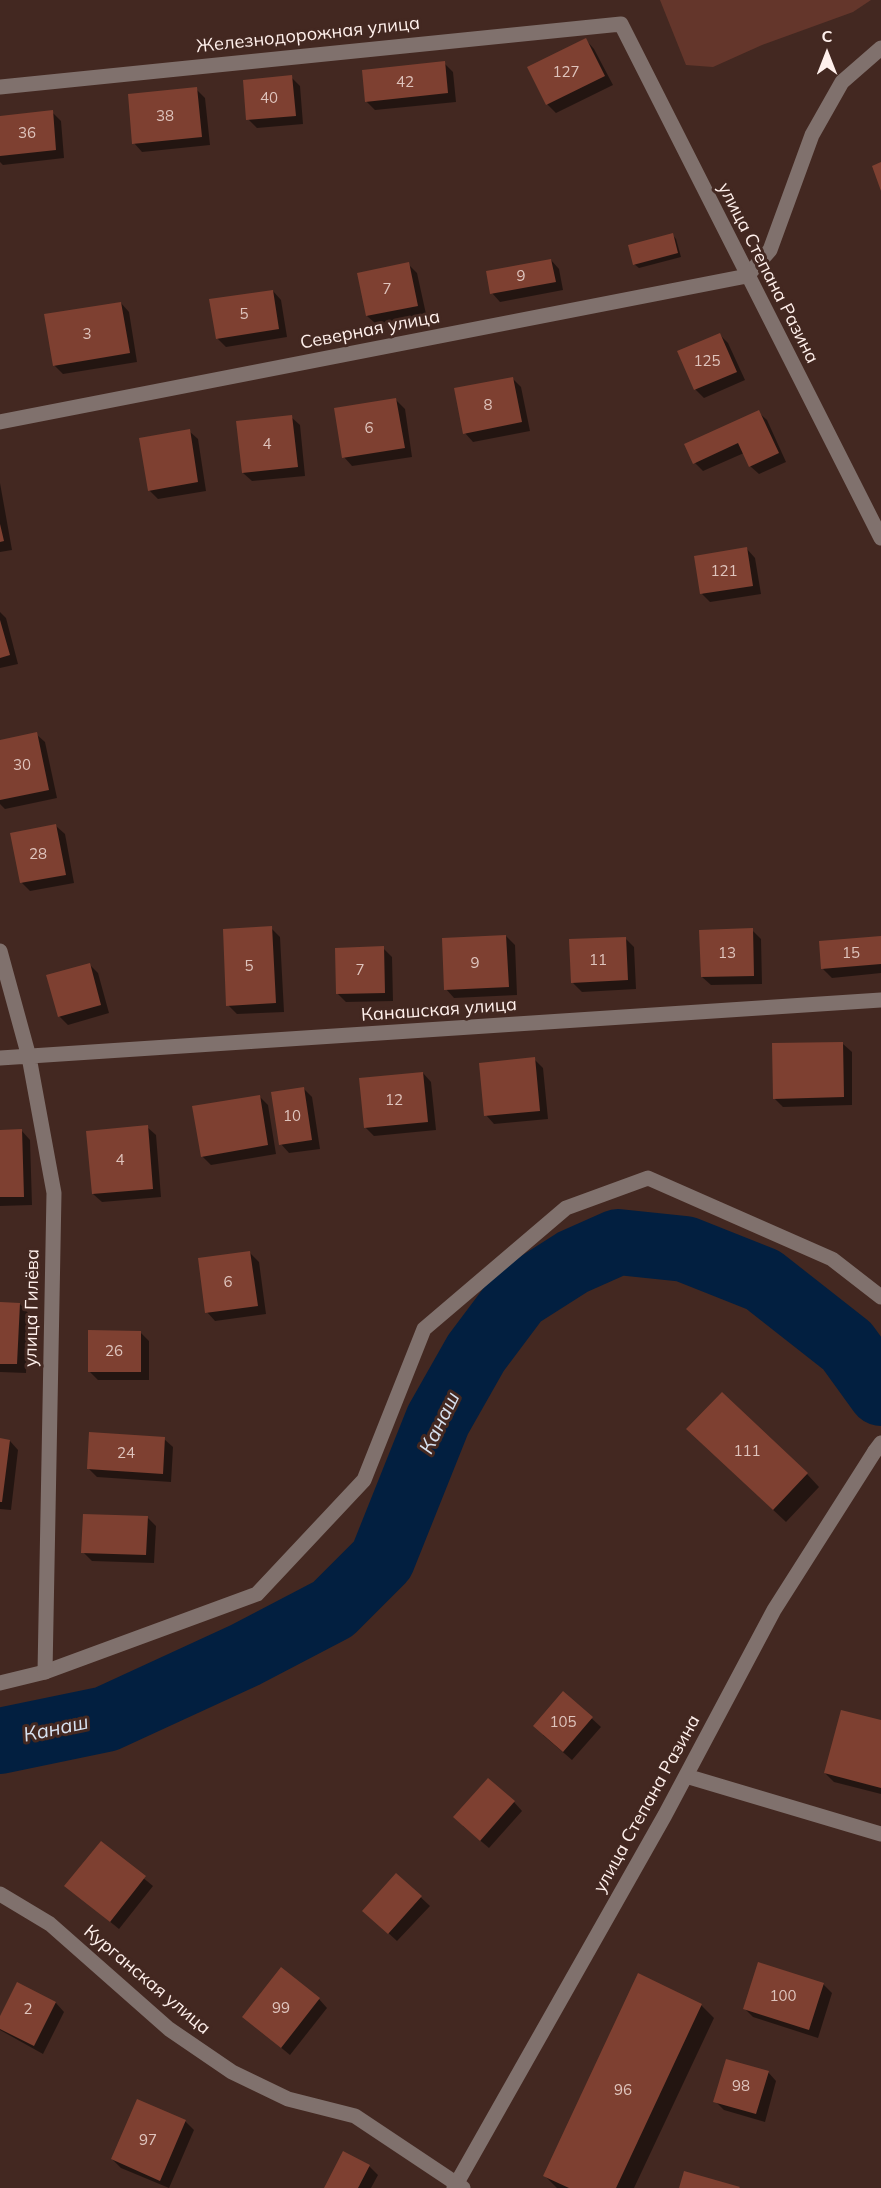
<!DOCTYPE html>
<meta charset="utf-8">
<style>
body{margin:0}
#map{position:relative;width:881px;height:2188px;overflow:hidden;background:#432821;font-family:Mulish,sans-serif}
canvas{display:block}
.north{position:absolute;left:797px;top:24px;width:60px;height:60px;-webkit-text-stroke:4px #432821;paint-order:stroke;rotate:0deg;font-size:16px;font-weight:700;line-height:24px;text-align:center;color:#fff0ec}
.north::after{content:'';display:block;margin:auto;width:21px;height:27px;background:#fff0ec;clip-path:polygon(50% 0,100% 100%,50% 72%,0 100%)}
</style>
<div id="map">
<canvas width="881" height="2188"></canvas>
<div class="north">С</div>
</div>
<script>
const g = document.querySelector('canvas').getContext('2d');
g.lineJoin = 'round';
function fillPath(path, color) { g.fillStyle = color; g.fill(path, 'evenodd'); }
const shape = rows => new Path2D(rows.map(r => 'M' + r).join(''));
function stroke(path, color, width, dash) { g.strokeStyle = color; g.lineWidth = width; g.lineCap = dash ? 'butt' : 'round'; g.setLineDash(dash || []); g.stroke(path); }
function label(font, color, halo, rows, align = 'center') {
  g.font = font + ' Mulish,sans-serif'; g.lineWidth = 6; g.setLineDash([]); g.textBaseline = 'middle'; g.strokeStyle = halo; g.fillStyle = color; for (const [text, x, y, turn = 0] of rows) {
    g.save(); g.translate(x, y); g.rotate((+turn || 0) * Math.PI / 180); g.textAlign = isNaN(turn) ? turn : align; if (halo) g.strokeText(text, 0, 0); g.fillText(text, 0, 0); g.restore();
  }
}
fillPath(shape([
 [660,0,871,0,853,12,762,45,713,67,686,65]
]), '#64362b');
fillPath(shape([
 [586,40,594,49,613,85,556,113,547,104],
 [444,63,453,72,456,102,375,110,366,101],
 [291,77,300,86,303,124,257,128,248,119],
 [196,89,205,98,210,145,142,152,134,143],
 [52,112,61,121,64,158,3,165,0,162,0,117],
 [672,234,676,239,681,257,639,268,634,264],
 [551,260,559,269,563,290,500,302,492,293],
 [408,264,417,273,426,314,376,324,367,316],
 [273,291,281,300,287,337,226,347,217,338],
 [121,303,129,312,137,362,63,374,54,365],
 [720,335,728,343,745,380,704,398,695,389,679,352],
 [513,379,521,387,530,431,473,442,465,433],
 [396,400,405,409,412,457,352,466,344,457],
 [758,412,767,420,786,462,759,474,750,466,744,453,703,471,695,463],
 [291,417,300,425,305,476,252,481,243,473],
 [189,431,198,439,206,491,158,499,149,490],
 [0,483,12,550,0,552],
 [747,549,755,558,761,594,710,602,702,594],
 [0,612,6,618,18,664,0,668],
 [36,734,45,742,57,798,5,809,0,804,0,742],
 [56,826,65,834,74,883,30,891,22,883],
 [271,928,280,937,284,1012,237,1014,228,1005],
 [752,930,761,939,762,984,711,985,702,977],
 [506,936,515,945,517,995,454,998,446,989],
 [881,937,881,973,832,978,823,969],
 [625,938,634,947,636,989,582,992,573,983],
 [383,948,392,957,393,1001,346,1002,337,993],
 [89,964,98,973,109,1013,68,1025,59,1016],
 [843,1044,852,1052,852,1105,783,1107,774,1098],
 [534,1059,543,1068,548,1119,494,1124,486,1115],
 [423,1073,431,1082,436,1130,374,1136,365,1127],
 [304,1089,312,1097,320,1149,289,1153,281,1144],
 [259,1096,268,1105,276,1154,211,1165,202,1156],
 [147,1127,156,1135,161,1197,102,1202,93,1194],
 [22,1131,30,1140,32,1205,0,1206,0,1132],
 [250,1253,259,1262,266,1314,215,1321,207,1312],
 [0,1303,20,1304,28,1313,26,1373,0,1372],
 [140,1332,149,1341,149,1380,98,1380,89,1371],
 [164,1439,173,1447,171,1482,97,1477,88,1468],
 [0,1440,10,1441,18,1450,11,1510,0,1509],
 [701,1442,807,1474,819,1487,786,1522],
 [147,1517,156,1526,154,1563,92,1561,83,1552],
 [564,1693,601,1727,572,1760,543,1735],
 [881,1722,881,1794,834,1782,825,1773],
 [514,1802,522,1811,489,1848,463,1826],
 [101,1843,153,1886,119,1929,66,1886],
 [397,1875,430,1906,397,1941,373,1919],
 [17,1984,56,2003,64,2012,43,2054,0,2030,0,2020],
 [823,1984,832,1993,818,2038,753,2017,745,2009],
 [319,1999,327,2008,290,2055,244,2017],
 [701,2005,714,2018,634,2188,557,2188,545,2176],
 [768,2072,776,2081,765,2122,724,2110,715,2101],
 [185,2121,194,2130,169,2188,121,2168,112,2159],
 [369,2166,378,2175,371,2188,326,2188]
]), '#0007');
stroke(shape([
 [0,1741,106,1719,245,1655,333,1609,382,1560,438,1420,476,1353,518,1297,573,1262,618,1242,685,1249,763,1280,847,1346,881,1393]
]), '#021f40', 66);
fillPath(shape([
 [586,38,605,76,546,105,527,67],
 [445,61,448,93,365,102,362,70],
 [292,75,296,116,246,120,243,80],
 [197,87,202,137,132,144,128,94],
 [53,110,56,150,0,156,0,116],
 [881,162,881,191,872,166],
 [673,233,678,253,633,265,628,245],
 [551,259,556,282,490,294,486,271],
 [409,262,418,306,366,316,357,273],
 [273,290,279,329,216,339,209,299],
 [121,302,130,353,53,366,44,314],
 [720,333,737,372,694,390,677,351],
 [513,377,522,422,463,434,454,388],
 [396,398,405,448,342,458,334,408],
 [759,410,779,453,749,467,738,443,693,464,684,444],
 [292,415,298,467,242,473,236,421],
 [190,429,198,482,148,491,139,438],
 [0,524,4,541,0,542],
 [747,547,753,586,700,594,694,556],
 [0,620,10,655,0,658],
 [37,732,49,790,0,800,0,740],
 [56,824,66,875,20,883,10,833],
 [272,926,276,1003,226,1006,223,929],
 [753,928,754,976,701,977,699,930],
 [506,935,509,987,444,990,442,938],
 [881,936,881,964,821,969,819,941],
 [626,937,628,980,571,983,569,939],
 [384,946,385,993,336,994,335,948],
 [90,963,101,1005,58,1017,46,975],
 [843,1042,844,1097,773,1099,772,1043],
 [535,1057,540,1111,484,1116,479,1063],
 [423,1072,428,1122,364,1128,359,1078],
 [304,1087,312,1140,279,1145,271,1092],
 [260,1095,268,1145,201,1157,192,1106],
 [148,1125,153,1189,92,1194,86,1131],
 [22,1129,24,1197,0,1197,0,1130],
 [250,1251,258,1306,205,1313,198,1258],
 [0,1302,20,1303,17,1364,0,1364],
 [88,1330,141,1331,141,1372,88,1372],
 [722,1392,808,1473,773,1510,686,1429],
 [89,1432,165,1437,163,1474,87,1469],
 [0,1438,10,1440,2,1502,0,1502],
 [83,1514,148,1516,146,1555,81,1553],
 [563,1691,593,1717,563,1752,533,1726],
 [841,1710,881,1720,881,1788,824,1773],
 [488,1778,515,1801,480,1841,453,1817],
 [101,1841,146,1876,110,1922,64,1886],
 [396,1873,422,1896,388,1934,362,1911],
 [758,1962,824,1983,809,2030,743,2009],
 [281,1967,320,1998,281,2048,242,2017],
 [638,1973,702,2004,616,2188,569,2188,543,2176],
 [17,1982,56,2002,34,2046,0,2029,0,2016],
 [726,2059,769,2071,756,2114,713,2102],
 [137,2099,186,2120,160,2181,111,2159],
 [343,2151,370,2165,358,2188,324,2188],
 [684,2171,740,2187,739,2188,679,2188]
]), '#7e4031');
stroke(shape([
 [0,1683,45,1672,257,1594,364,1480,424,1329,566,1208,648,1178,832,1259,881,1297],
 [686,1776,881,1834],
 [454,2188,665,1815,774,1610,875,1451]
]), '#80716d', 15);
stroke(shape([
 [0,87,621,24,881,538],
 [0,422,747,276,770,250,812,135,842,82,881,48],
 [0,951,29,1057,54,1193,45,1672],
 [0,1058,881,1000],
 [875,1451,881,1443],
 [0,1894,50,1924,169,2029,232,2072,288,2099,355,2116,463,2188]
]), '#80716d', 15);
label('15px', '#dfc4bd', null, [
 ["127",566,72],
 ["42",405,82],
 ["40",269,98],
 ["38",165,116],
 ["36",27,133],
 ["9",521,276],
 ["7",387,289],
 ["5",244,314],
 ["3",87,334],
 ["125",707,361],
 ["8",488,405],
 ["6",369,428],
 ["4",267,444],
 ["121",724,571],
 ["30",22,765],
 ["28",38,854],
 ["13",727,953],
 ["15",851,953],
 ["11",598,960],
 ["9",475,963],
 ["5",249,966],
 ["7",360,970],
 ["12",394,1100],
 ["10",292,1116],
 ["4",120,1160],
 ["6",228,1282],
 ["26",114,1351],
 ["111",747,1451],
 ["24",126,1453],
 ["105",563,1722],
 ["100",783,1996],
 ["99",281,2008],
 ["2",28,2009],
 ["98",741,2086],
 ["96",623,2090],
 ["97",148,2140]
]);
label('18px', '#fff0ec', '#432821', [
 ["Железнодорожная улица",308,35,-6],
 ["улица Степана Разина",768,273,63],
 ["Северная улица",370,330,-11],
 ["Канашская улица",439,1010,-4],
 ["улица Гилёва",32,1308,-89],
 ["улица Степана Разина",647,1804,-61],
 ["Курганская улица",147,1980,40]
]);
label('italic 20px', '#d7e2f1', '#432821', [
 ["Канаш",440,1423,-64],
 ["Канаш",56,1729,-12]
]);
</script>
